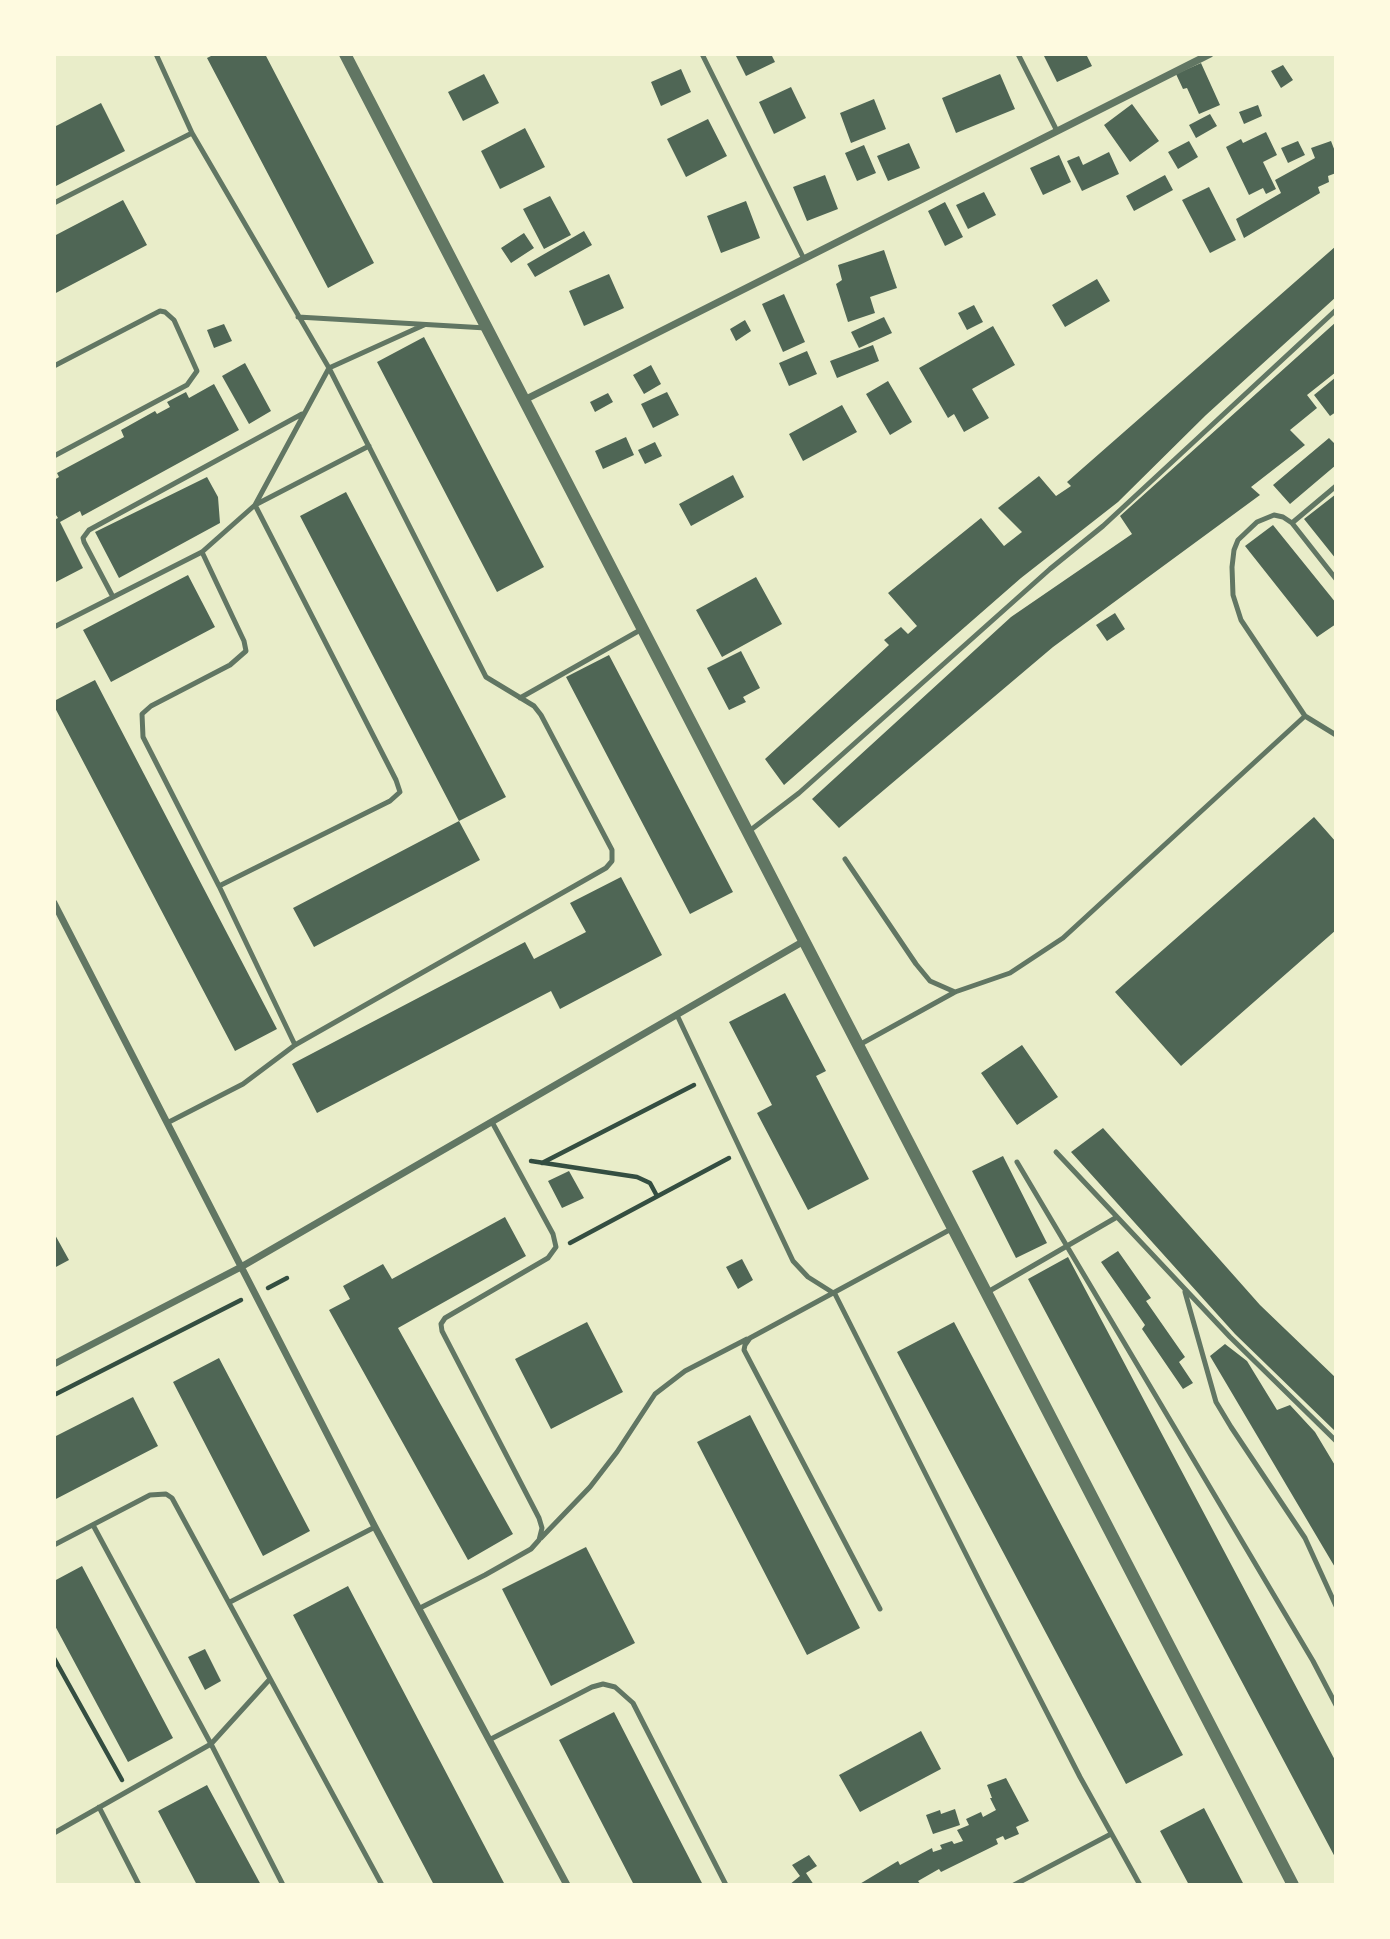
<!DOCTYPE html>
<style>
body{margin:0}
#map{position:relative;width:1390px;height:1939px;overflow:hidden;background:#e9edc9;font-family:Mulish,sans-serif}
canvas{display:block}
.frame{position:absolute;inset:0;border:56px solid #fefae0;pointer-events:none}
</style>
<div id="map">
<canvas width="1390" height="1939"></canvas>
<div class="frame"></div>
</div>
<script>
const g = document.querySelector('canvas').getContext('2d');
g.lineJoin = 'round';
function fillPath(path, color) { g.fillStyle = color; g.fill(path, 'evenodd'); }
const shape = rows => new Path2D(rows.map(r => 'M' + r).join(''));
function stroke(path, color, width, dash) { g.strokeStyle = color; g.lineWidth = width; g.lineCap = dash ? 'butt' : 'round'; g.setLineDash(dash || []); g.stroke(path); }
fillPath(shape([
 [215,54,265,54,374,263,328,288,207,58],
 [735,54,771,54,775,62,746,76],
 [1043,54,1086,54,1092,66,1057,82],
 [1201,63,1220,105,1199,114,1187,88,1183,89,1176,74],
 [1283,65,1293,80,1281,88,1271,71],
 [681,69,691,92,661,106,651,82],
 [484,74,499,103,463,121,448,92],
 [1000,74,1015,109,956,133,942,98],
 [791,87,806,118,774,134,759,102],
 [874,99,886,129,851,143,840,113],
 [101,103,125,151,54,187,54,127],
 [1132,104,1159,141,1130,162,1104,125],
 [1258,105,1262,116,1244,124,1239,112],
 [1210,114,1217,126,1196,138,1189,125],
 [708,119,727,156,686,177,667,139],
 [525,128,545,167,500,189,481,151],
 [1266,132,1277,155,1263,162,1276,189,1266,194,1263,188,1249,195,1226,147,1241,139,1243,143],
 [1189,141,1198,157,1178,169,1168,152],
 [1298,141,1305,155,1288,163,1281,148],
 [1331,141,1336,154,1336,173,1328,176,1329,182,1318,187,1320,193,1244,238,1236,219,1281,193,1275,180,1315,158,1311,148],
 [909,143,920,168,888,181,877,156],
 [864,145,876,173,857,181,845,153],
 [1109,152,1119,174,1082,191,1067,161,1079,156,1083,165],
 [1059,155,1071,182,1043,195,1030,168],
 [825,175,838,209,807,221,793,187],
 [1165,175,1173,190,1134,211,1126,196],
 [1209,187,1236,240,1210,253,1182,200],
 [984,192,996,215,968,229,956,205],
 [550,196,571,235,544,249,523,209],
 [123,200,147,245,54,294,54,236],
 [746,201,760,238,721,253,707,216],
 [945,202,963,237,945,246,928,211],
 [584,231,592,245,535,277,527,264],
 [524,233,534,248,511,263,501,248],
 [1336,246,1336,297,1206,415,1118,502,1021,578,784,785,765,759,889,645,884,640,901,627,908,634,917,626,888,593,981,518,1004,546,1022,532,998,508,1039,476,1056,496,1071,486,1067,482],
 [884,250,897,288,870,297,875,313,848,322,836,284,842,280,838,265],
 [609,274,624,308,584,326,569,291],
 [1097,279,1110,301,1065,327,1052,305],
 [784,294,805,342,783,352,762,304],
 [974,305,983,322,967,330,958,313],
 [884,317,892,333,859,348,851,332],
 [745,320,751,331,736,341,730,329],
 [1336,322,1336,372,1307,395,1317,408,1290,430,1305,445,1251,487,1260,495,1053,647,839,828,812,799,1011,617,1132,534,1120,516],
 [224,324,232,341,214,348,207,330],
 [993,326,1015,365,972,389,989,418,964,432,954,414,948,418,919,368],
 [424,337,544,567,497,592,377,362],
 [873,345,879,361,837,378,830,361],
 [807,351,817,374,789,386,779,363],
 [245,363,271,411,249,424,222,376],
 [651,365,661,384,644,394,633,375],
 [1336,377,1336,412,1330,416,1314,395],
 [888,381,912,422,890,435,866,394],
 [214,384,239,430,82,516,80,511,60,522,83,568,54,583,54,520,58,518,54,512,54,480,59,477,57,473,124,437,121,430,155,411,157,414,170,407,167,402,186,392,189,398],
 [667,392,679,415,653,428,641,404],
 [608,393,613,402,595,412,590,402],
 [842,405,857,432,803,461,789,434],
 [626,437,634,455,603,469,595,451],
 [1329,438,1336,445,1336,465,1290,504,1273,485],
 [655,442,662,456,645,464,638,450],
 [733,475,744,497,691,526,679,504],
 [207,477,218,497,220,523,119,578,95,532],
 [346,492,506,797,459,821,300,516],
 [1336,494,1336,559,1304,519],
 [1273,525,1336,603,1336,624,1317,637,1245,546],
 [188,575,215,627,111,682,83,630],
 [756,577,782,624,722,657,696,610],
 [1115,613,1125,629,1107,641,1096,625],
 [741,651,760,688,743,697,746,702,729,710,707,668],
 [609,655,733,892,690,914,566,677],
 [95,680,277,1029,235,1051,54,706,54,701],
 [1314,817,1336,842,1336,930,1181,1066,1115,992],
 [459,821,480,860,314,947,293,908],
 [621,877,662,955,560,1009,551,991,317,1113,292,1064,525,942,534,959,586,932,570,903],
 [785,993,826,1071,816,1076,869,1179,808,1210,757,1113,772,1105,729,1022],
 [1022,1045,1058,1097,1017,1125,981,1073],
 [1103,1128,1260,1305,1336,1378,1336,1432,1235,1334,1071,1152],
 [1003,1156,1047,1243,1016,1258,972,1171],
 [569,1171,584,1198,562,1208,548,1181],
 [505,1217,526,1256,398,1328,513,1534,468,1560,329,1310,350,1299,343,1286,383,1264,392,1279],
 [54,1233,69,1260,54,1268],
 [1118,1251,1151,1298,1146,1301,1185,1357,1179,1362,1193,1383,1183,1389,1142,1329,1145,1325,1101,1262],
 [1068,1257,1336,1762,1336,1859,1028,1279],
 [742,1259,753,1280,738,1289,726,1267],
 [587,1322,623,1392,551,1429,515,1359],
 [954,1322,1183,1755,1126,1784,897,1352],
 [1225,1344,1247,1361,1277,1410,1290,1405,1315,1432,1336,1467,1336,1569,1210,1356],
 [219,1358,310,1531,263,1556,173,1382],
 [133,1397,158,1446,54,1500,54,1437],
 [750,1415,860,1628,807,1655,697,1442],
 [586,1547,635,1643,551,1686,502,1589],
 [82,1566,173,1738,128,1762,54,1624,54,1581],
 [348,1586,439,1759,505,1885,434,1885,383,1788,293,1615],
 [205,1649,221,1681,205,1690,188,1657],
 [614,1712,703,1885,634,1885,559,1740],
 [921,1731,941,1769,860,1812,839,1775],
 [1006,1778,1029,1821,1016,1827,1019,1834,1005,1840,1003,1836,996,1839,998,1844,941,1872,939,1869,918,1881,921,1885,858,1885,898,1861,900,1865,932,1848,933,1852,942,1849,940,1845,952,1841,954,1844,963,1841,957,1830,969,1825,966,1819,981,1812,983,1817,996,1810,990,1798,992,1798,987,1785],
 [207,1785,261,1885,197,1885,158,1811],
 [1204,1808,1244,1885,1189,1885,1160,1831],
 [955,1809,960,1825,933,1834,926,1815,940,1810,941,1814],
 [809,1855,817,1866,806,1873,814,1885,789,1885,800,1876,792,1865]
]), '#4f6655');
stroke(shape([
 [531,1161,637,1177,650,1183,657,1196],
 [542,1163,694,1085],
 [570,1243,729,1158],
 [268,1288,287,1278],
 [54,1395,241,1300],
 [54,1658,122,1780]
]), '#344e41', 4.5);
stroke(shape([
 [156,54,192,133,329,368,255,505,396,780,400,792,390,801,219,886],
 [702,54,804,259],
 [1018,54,1057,131],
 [54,203,192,133],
 [298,317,486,328],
 [54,366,160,311,165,312,174,320,197,371,187,385,54,456],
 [1292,523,1336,486],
 [113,597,84,542,83,538,89,530,302,414],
 [54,627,202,552,255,505,369,446],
 [520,698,642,629],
 [1305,716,1241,620,1233,595,1232,567,1234,550,1238,540,1257,522,1274,515,1283,517,1292,523,1336,579],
 [748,832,799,793,1050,569,1103,526,1336,310],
 [845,859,916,964,930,981,955,992],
 [677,1015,793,1261,808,1277,835,1294,983,1588,1080,1777,1140,1885],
 [295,1045,606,868,612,861,612,850,541,715,534,706,486,677,329,368,424,325],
 [859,1045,955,992,1010,973,1063,938,1305,716,1336,735],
 [167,1123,243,1084,295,1045,219,886,143,737,142,714,151,706,230,665,246,651,244,641,202,552],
 [1056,1152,1230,1337,1336,1441],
 [1017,1162,1313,1661,1336,1705],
 [1185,1292,1216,1402,1231,1427,1305,1538,1336,1606],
 [986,1293,1117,1217],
 [541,1538,590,1487,617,1452,655,1394,685,1371,747,1339],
 [54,1545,150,1495,166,1494,172,1498,382,1885],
 [230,1602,375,1527],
 [420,1608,485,1575,531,1549,539,1540,542,1528,539,1518,442,1331,441,1324,445,1318,548,1258,556,1247,553,1234,492,1122],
 [880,1609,744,1350,745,1345,750,1338,953,1228],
 [270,1679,211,1744,283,1885],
 [489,1740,592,1687,603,1684,615,1687,633,1703,726,1885],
 [99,1807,139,1885],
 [54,1833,211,1744,93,1525],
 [1014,1885,1111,1834]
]), '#617663', 5);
stroke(shape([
 [524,400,1210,54],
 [54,903,375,1527,567,1885],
 [54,1364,241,1267,804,941]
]), '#617663', 7);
stroke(shape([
 [345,54,1293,1885]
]), '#617663', 12);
</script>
